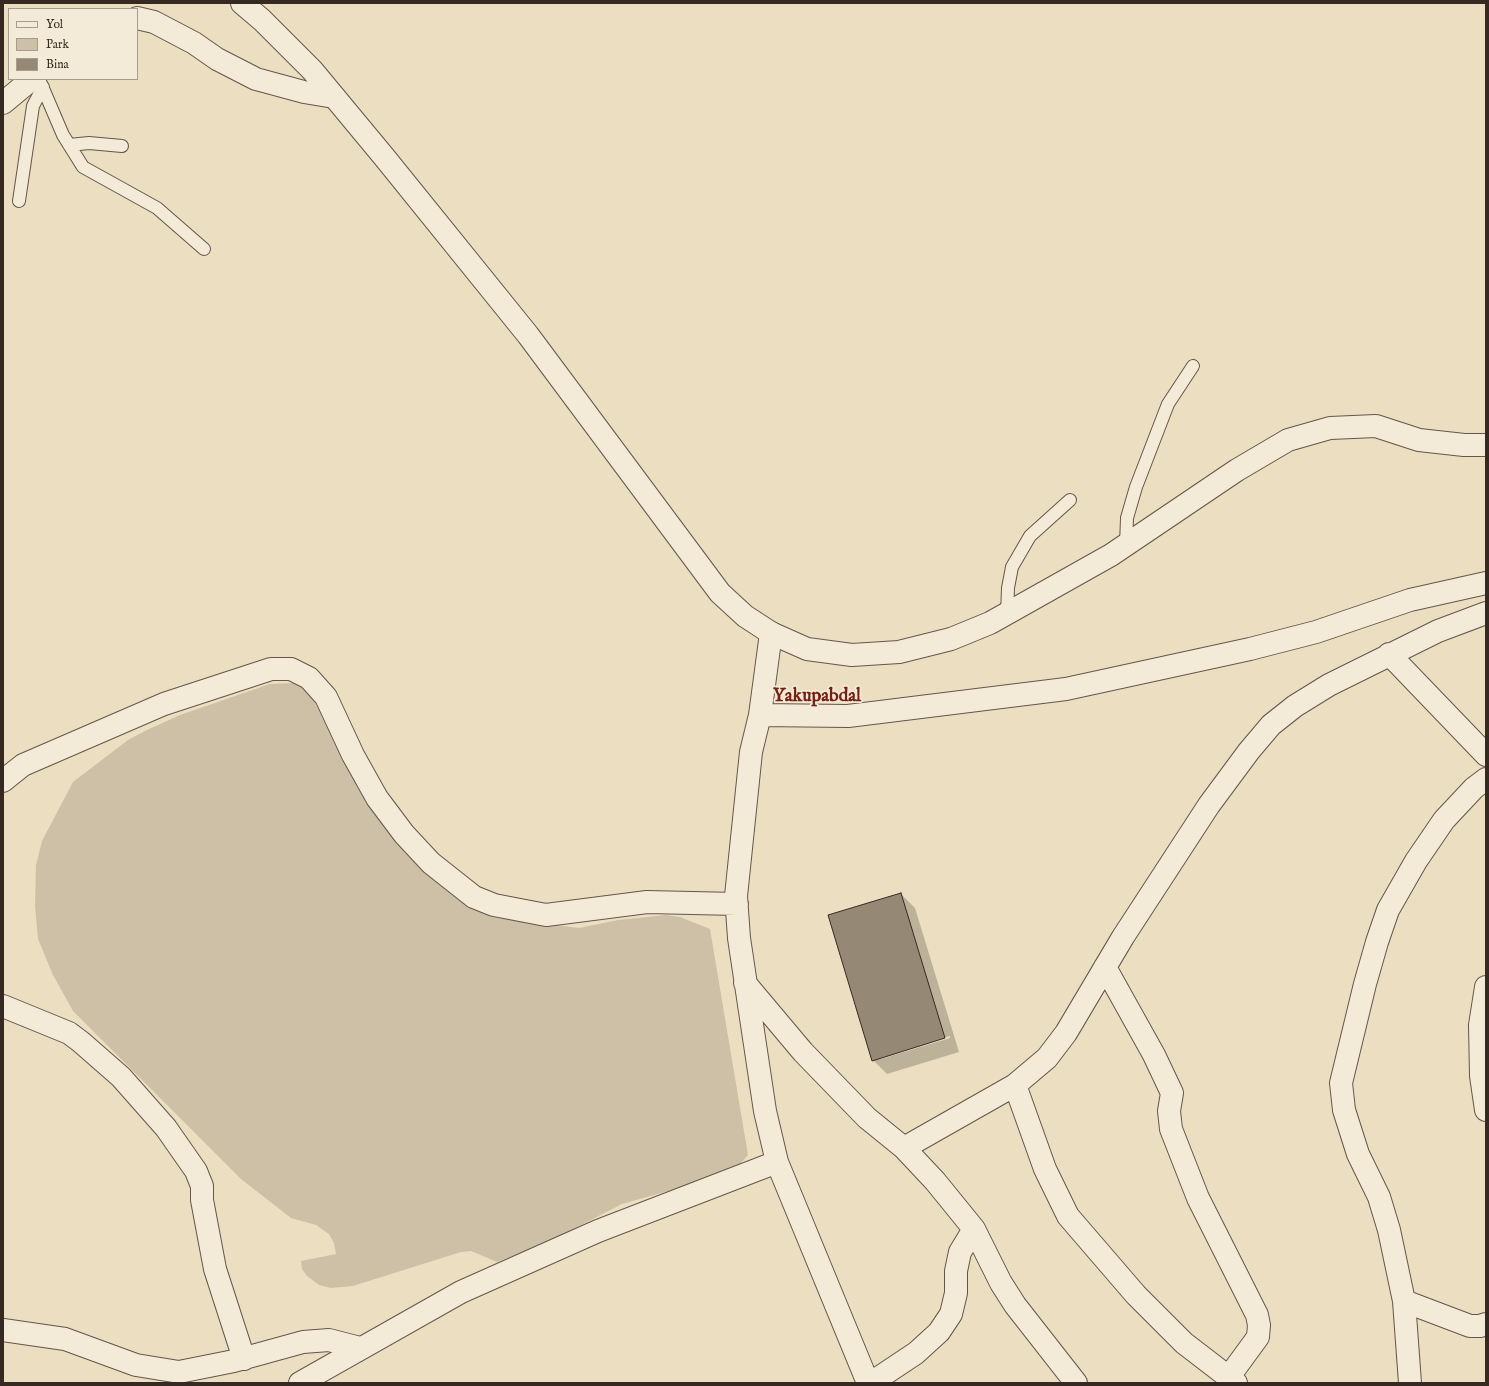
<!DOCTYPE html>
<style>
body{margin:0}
#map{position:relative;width:1489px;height:1386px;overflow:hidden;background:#ecdfc1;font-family:"IM FELL English",serif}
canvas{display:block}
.frame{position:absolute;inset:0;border:4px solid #362921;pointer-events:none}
.legend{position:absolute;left:8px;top:8px;width:130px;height:72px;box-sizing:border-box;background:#f3ead7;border:1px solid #a79d8e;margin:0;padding:5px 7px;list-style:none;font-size:12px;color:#362921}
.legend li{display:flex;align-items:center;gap:8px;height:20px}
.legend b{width:20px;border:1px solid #a79d8e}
</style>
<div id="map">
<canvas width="1489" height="1386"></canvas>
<div class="frame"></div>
<ul class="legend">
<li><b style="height:5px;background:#f3ead7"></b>Yol</li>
<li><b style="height:11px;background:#cdc0a6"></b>Park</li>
<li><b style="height:11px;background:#958874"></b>Bina</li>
</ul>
</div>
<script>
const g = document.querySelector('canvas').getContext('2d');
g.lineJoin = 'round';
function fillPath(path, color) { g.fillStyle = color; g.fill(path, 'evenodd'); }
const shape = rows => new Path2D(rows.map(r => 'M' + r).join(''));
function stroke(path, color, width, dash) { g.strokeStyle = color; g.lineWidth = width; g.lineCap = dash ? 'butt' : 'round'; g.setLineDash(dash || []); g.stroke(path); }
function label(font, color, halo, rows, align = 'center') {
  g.font = font + ' "IM FELL English",serif'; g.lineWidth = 3.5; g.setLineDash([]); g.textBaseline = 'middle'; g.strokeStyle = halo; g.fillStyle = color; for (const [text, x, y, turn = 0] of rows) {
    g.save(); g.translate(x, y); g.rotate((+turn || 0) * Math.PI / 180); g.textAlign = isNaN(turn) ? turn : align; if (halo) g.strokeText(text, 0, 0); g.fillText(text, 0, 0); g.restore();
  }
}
fillPath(shape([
 [293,683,303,688,314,701,357,783,424,867,450,893,469,906,493,917,579,928,618,920,666,915,680,917,710,929,748,1155,741,1163,724,1173,693,1184,622,1204,546,1243,497,1262,471,1251,461,1252,353,1286,331,1288,319,1285,307,1276,302,1269,301,1261,336,1254,334,1243,329,1234,316,1225,291,1218,241,1179,73,1011,53,975,38,939,35,906,36,865,42,841,73,782,128,740,147,730,180,715,270,684]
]), '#cdc0a6');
fillPath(shape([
 [901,894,915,908,959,1052,887,1074,873,1060],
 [950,1036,950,1038,881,1059,881,1057]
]), '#0003');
const building = shape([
 [901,893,945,1038,872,1061,828,915,901,893]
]);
fillPath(building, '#958874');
stroke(building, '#362921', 1);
const service = shape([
 [39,79,63,135,83,167,157,208,204,249],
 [69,145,89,143,122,146],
 [19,201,33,106,43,87],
 [1126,545,1127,518,1136,487,1168,404,1193,366],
 [1007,614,1008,588,1012,567,1030,536,1070,500]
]);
const minor = shape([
 [137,18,154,22,194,43,217,59,256,79,304,92,334,97],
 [3,103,32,79],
 [771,633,760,715,751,752,736,896,739,938,765,1111,777,1162,868,1383],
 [1389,654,1486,755],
 [760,715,848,716,1066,689,1250,649,1316,632,1410,600,1486,583],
 [3,781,23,765,164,704,271,669,291,669,309,678,326,697,353,755,377,798,404,834,431,863,474,897,494,905,546,915,647,902,737,904],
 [1105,967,1154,1055,1172,1093,1169,1111,1171,1129,1198,1198,1257,1315,1259,1325,1258,1337,1228,1378],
 [745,983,803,1052,867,1118,904,1148,935,1181,974,1229,1001,1283,1015,1305,1076,1383],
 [1486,987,1480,1025,1481,1076,1486,1110],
 [3,1006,69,1033,81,1042,121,1077,166,1128,196,1171,202,1186,202,1200,215,1269,244,1359],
 [1015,1085,1045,1169,1068,1216,1136,1295,1184,1343,1236,1383],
 [904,1148,1015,1085,1047,1058,1066,1033,1123,937,1209,805,1249,751,1271,725,1295,706,1329,685,1438,631,1486,613],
 [1404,1301,1470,1326,1480,1326,1486,1324],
 [3,1330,65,1339,136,1365,179,1372,234,1361,303,1342,329,1340,360,1348],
 [300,1383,461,1292,598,1231,777,1162],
 [871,1383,916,1353,939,1332,951,1314,956,1293,956,1271,960,1252,974,1229],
 [1410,1383,1404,1301,1389,1230,1379,1197,1358,1154,1344,1110,1341,1083,1365,984,1377,942,1388,910,1416,861,1444,820,1474,788,1486,779]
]);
const tertiary = shape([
 [242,3,262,20,312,70,385,158,528,335,720,593,745,616,771,633,807,649,852,655,899,652,951,639,990,623,1111,555,1237,470,1288,440,1330,428,1376,426,1419,440,1464,445,1486,445]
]);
stroke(service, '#645649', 14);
stroke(minor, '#645649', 24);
stroke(tertiary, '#645649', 24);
stroke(service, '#f3ead7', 12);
stroke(minor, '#f3ead7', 22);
stroke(tertiary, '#f3ead7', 22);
label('bold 18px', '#7a1f14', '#f3ead7', [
 ["Yakupabdal",817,697]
]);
</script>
